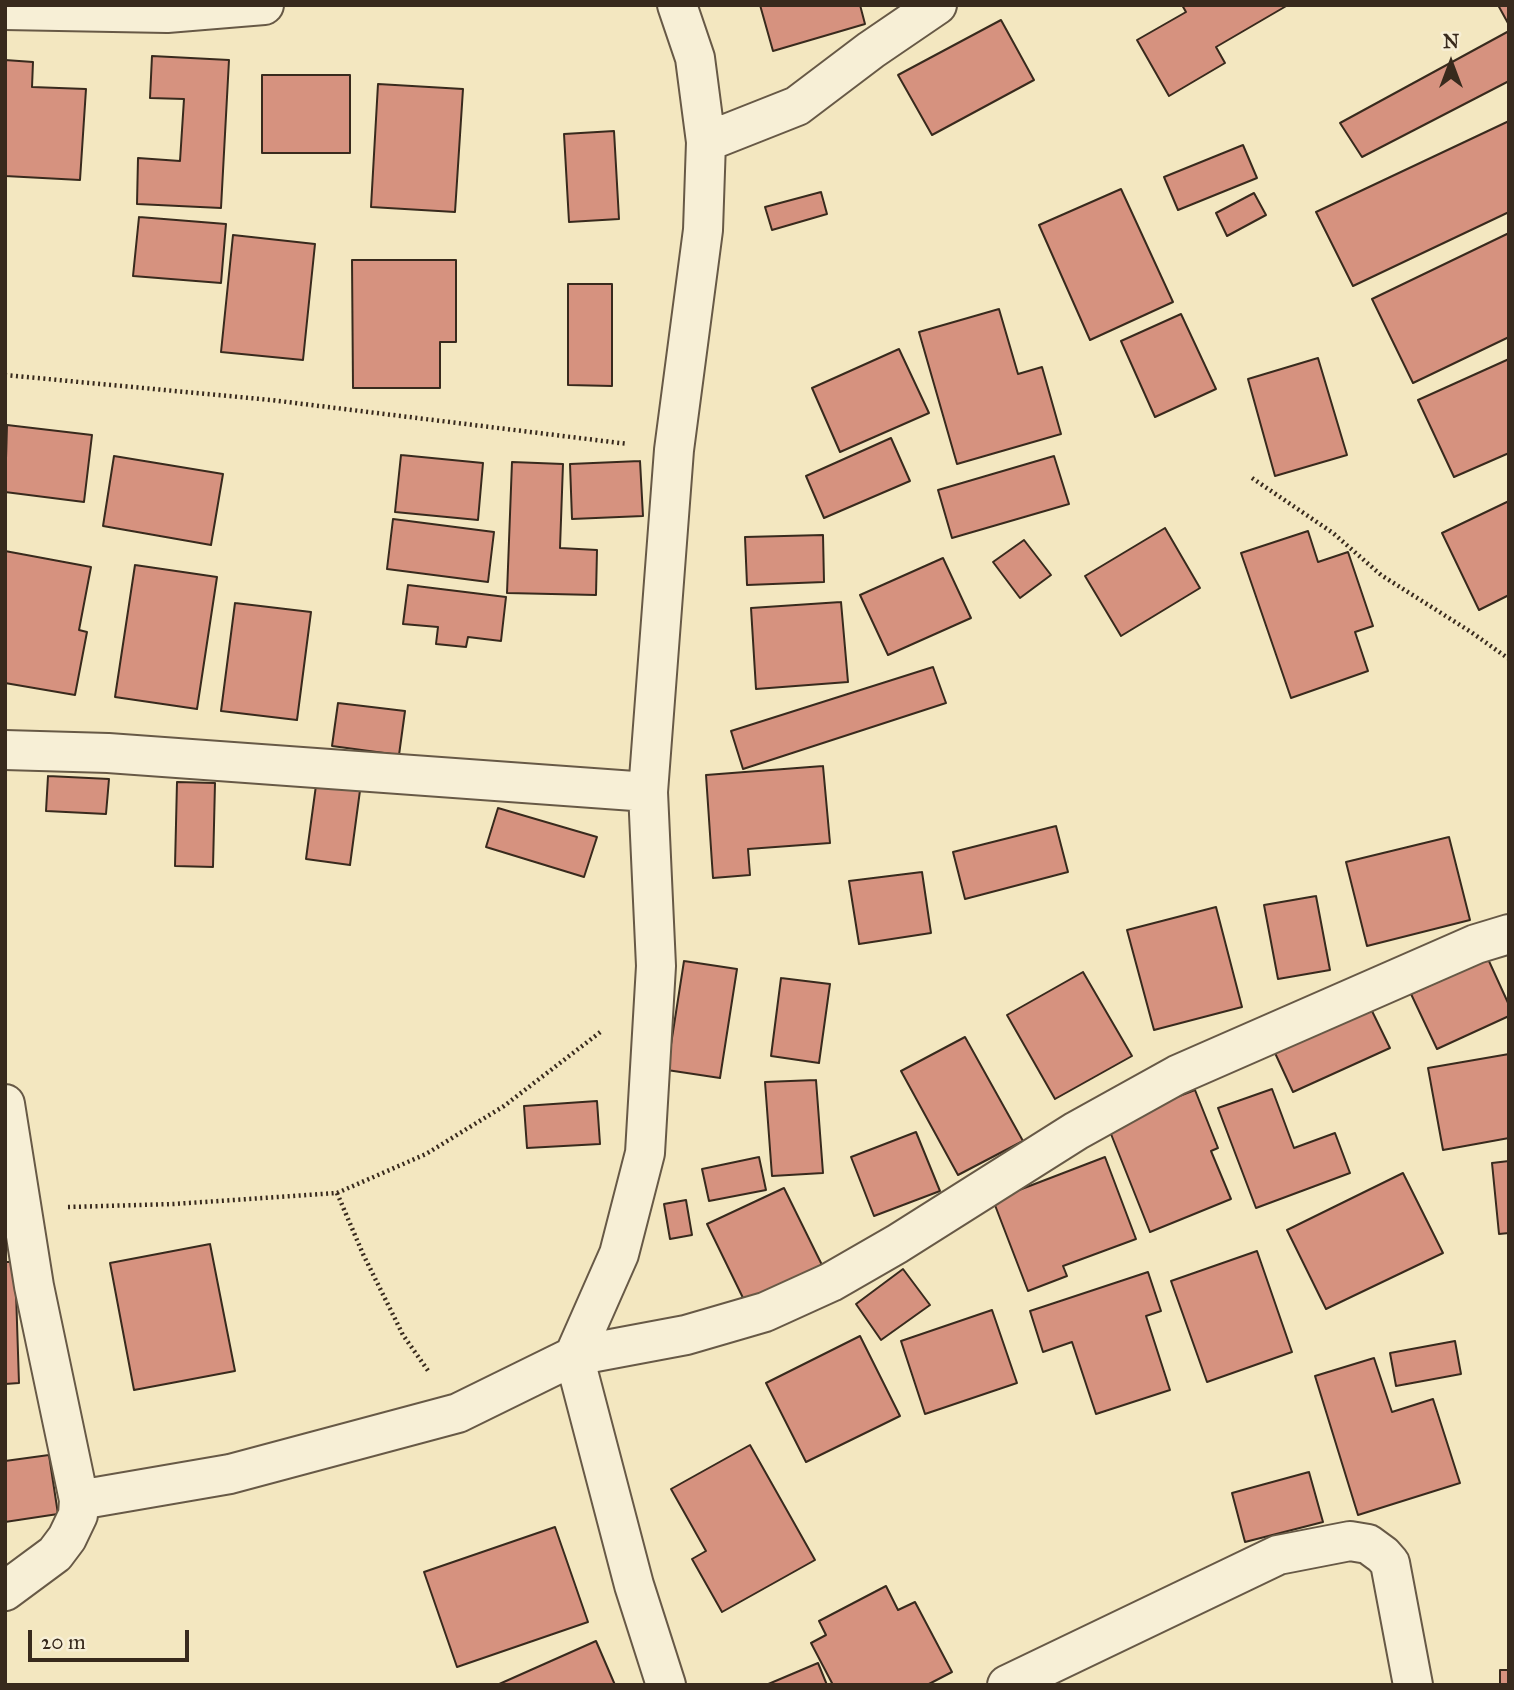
<!DOCTYPE html>
<style>
body{margin:0}
#map{position:relative;width:1514px;height:1690px;overflow:hidden;background:#f3e7c0;font-family:"IM FELL Great Primer",serif}
canvas{display:block}
.frame{position:absolute;inset:0;border:7px solid #382a1d;pointer-events:none}
.north{position:absolute;left:1416px;top:28px;width:70px;height:70px;-webkit-text-stroke:5px #f7efd6;paint-order:stroke;rotate:0deg;font-size:19px;font-weight:700;line-height:28px;text-align:center;color:#382a1d}
.north::after{content:'';display:block;margin:auto;width:24px;height:32px;background:#382a1d;clip-path:polygon(50% 0,100% 100%,50% 72%,0 100%)}
.scale{position:absolute;left:28px;top:1630px;width:161px;height:32px;box-sizing:border-box;border:4px solid #382a1d;border-top:0;padding-left:9px;font-size:21px;line-height:24px;white-space:nowrap;color:#382a1d;-webkit-text-stroke:5px #f7efd6;paint-order:stroke}
</style>
<div id="map">
<canvas width="1514" height="1690"></canvas>
<div class="frame"></div>
<div class="north">N</div>
<div class="scale">20 m</div>
</div>
<script>
const g = document.querySelector('canvas').getContext('2d');
g.lineJoin = 'round';
function fillPath(path, color) { g.fillStyle = color; g.fill(path, 'evenodd'); }
const shape = rows => new Path2D(rows.map(r => 'M' + r).join(''));
function stroke(path, color, width, dash) { g.strokeStyle = color; g.lineWidth = width; g.lineCap = dash ? 'butt' : 'round'; g.setLineDash(dash || []); g.stroke(path); }
const building = shape([
 [760,5,860,5,865,24,773,51,760,5],
 [1182,5,1288,5,1216,47,1225,63,1169,96,1137,40,1186,12,1182,5],
 [1498,5,1509,5,1509,25,1498,5],
 [1001,20,1034,80,932,135,898,75,1001,20],
 [1509,31,1509,81,1362,157,1340,123,1509,31],
 [152,56,229,60,221,208,137,204,138,158,180,161,184,99,150,98,152,56],
 [5,60,33,62,32,87,86,89,80,180,5,176,5,60],
 [262,75,350,75,350,153,262,153,262,75],
 [378,84,463,89,455,212,371,207,378,84],
 [1509,121,1509,212,1353,286,1316,212,1509,121],
 [614,131,619,219,569,222,564,134,614,131],
 [1243,145,1257,178,1178,210,1164,177,1243,145],
 [1121,189,1173,302,1090,340,1039,225,1121,189],
 [821,192,827,214,772,230,765,207,821,192],
 [1254,193,1266,215,1227,236,1216,213,1254,193],
 [139,217,226,224,221,283,133,276,139,217],
 [1509,233,1509,337,1413,383,1372,299,1509,233],
 [233,235,315,244,303,360,221,352,233,235],
 [352,260,456,260,456,342,440,342,440,388,353,388,352,260],
 [568,284,612,284,612,386,568,385,568,284],
 [999,309,1018,374,1042,367,1061,434,957,464,919,332,999,309],
 [1181,314,1216,389,1155,417,1121,341,1181,314],
 [899,349,929,413,840,452,812,388,899,349],
 [1318,358,1347,455,1275,476,1248,379,1318,358],
 [1509,359,1509,453,1454,477,1418,400,1509,359],
 [7,425,92,435,84,502,5,492,7,425],
 [891,438,910,481,824,518,806,476,891,438],
 [401,455,483,463,478,520,395,512,401,455],
 [114,456,223,474,211,545,103,526,114,456],
 [1054,456,1069,504,952,538,938,490,1054,456],
 [640,461,643,516,572,519,570,464,640,461],
 [512,462,563,464,560,548,597,550,596,595,507,593,512,462],
 [1509,501,1509,595,1479,610,1442,533,1509,501],
 [393,519,494,532,488,582,387,569,393,519],
 [1165,528,1200,588,1121,636,1085,576,1165,528],
 [1308,531,1318,562,1348,552,1373,626,1355,632,1368,671,1291,698,1241,553,1308,531],
 [823,535,824,582,747,585,745,537,823,535],
 [1024,540,1051,575,1020,598,993,562,1024,540],
 [5,551,91,567,79,630,87,632,75,695,5,683,5,551],
 [943,558,971,618,888,655,860,595,943,558],
 [135,565,217,577,197,709,115,697,135,565],
 [408,585,506,597,501,641,468,637,466,647,436,644,438,627,403,624,408,585],
 [841,602,848,682,756,689,751,608,841,602],
 [235,603,311,612,297,720,221,711,235,603],
 [933,667,946,703,743,769,731,731,933,667],
 [338,703,405,711,399,755,332,746,338,703],
 [823,766,830,843,748,849,750,875,713,878,706,775,823,766],
 [48,776,109,779,106,814,46,811,48,776],
 [317,778,361,783,350,865,306,859,317,778],
 [177,782,215,783,213,867,175,866,177,782],
 [498,808,597,837,584,877,486,847,498,808],
 [1056,826,1068,872,965,899,953,852,1056,826],
 [1449,837,1470,920,1367,946,1346,862,1449,837],
 [922,872,931,933,859,944,849,881,922,872],
 [1316,896,1330,970,1278,979,1264,905,1316,896],
 [1216,907,1242,1007,1154,1030,1127,930,1216,907],
 [1488,959,1509,1005,1509,1016,1437,1049,1411,994,1488,959],
 [684,961,737,969,720,1078,667,1070,684,961],
 [1083,972,1132,1056,1055,1099,1007,1015,1083,972],
 [781,978,830,984,819,1063,771,1056,781,978],
 [1371,1009,1390,1048,1293,1092,1275,1053,1371,1009],
 [965,1037,1023,1141,958,1175,901,1071,965,1037],
 [1509,1054,1509,1138,1443,1150,1428,1068,1509,1054],
 [816,1080,823,1173,772,1176,765,1082,816,1080],
 [1272,1089,1294,1148,1335,1133,1350,1173,1256,1208,1218,1108,1272,1089],
 [1195,1090,1218,1148,1211,1151,1231,1199,1150,1232,1107,1124,1195,1090],
 [597,1101,600,1144,527,1148,524,1106,597,1101],
 [916,1132,940,1191,874,1216,851,1157,916,1132],
 [759,1157,766,1190,709,1201,702,1169,759,1157],
 [1105,1157,1136,1239,1063,1266,1067,1276,1028,1291,993,1200,1105,1157],
 [1509,1161,1509,1233,1499,1234,1492,1163,1509,1161],
 [1403,1173,1443,1253,1326,1309,1287,1230,1403,1173],
 [784,1188,822,1265,745,1302,707,1224,784,1188],
 [686,1200,692,1235,670,1239,664,1204,686,1200],
 [210,1244,235,1371,134,1390,110,1263,210,1244],
 [1257,1251,1292,1352,1207,1382,1171,1281,1257,1251],
 [5,1262,15,1262,19,1383,5,1384,5,1262],
 [903,1269,930,1305,881,1340,856,1304,903,1269],
 [1148,1272,1161,1311,1146,1316,1170,1390,1096,1414,1072,1342,1043,1352,1030,1311,1148,1272],
 [992,1310,1017,1383,925,1414,901,1341,992,1310],
 [860,1336,900,1416,806,1462,766,1383,860,1336],
 [1455,1341,1461,1374,1396,1386,1390,1353,1455,1341],
 [1374,1358,1392,1412,1433,1399,1460,1483,1358,1515,1315,1376,1374,1358],
 [750,1445,815,1560,722,1612,692,1559,706,1551,671,1489,750,1445],
 [49,1455,58,1514,5,1522,5,1461,49,1455],
 [1309,1472,1323,1522,1245,1542,1232,1493,1309,1472],
 [555,1527,588,1622,457,1667,424,1572,555,1527],
 [886,1586,898,1610,915,1602,952,1672,927,1685,833,1685,811,1643,826,1635,819,1621,886,1586],
 [596,1641,615,1685,497,1685,596,1641],
 [818,1663,827,1685,766,1685,818,1663],
 [1500,1670,1509,1670,1509,1685,1500,1685,1500,1670]
]);
fillPath(building, '#d6927f');
stroke(building, '#382a1d', 2);
const minor = shape([
 [5,10,167,13,264,5],
 [706,142,797,106,871,50,937,5],
 [5,750,108,753,648,792],
 [5,1104,34,1286,79,1500,78,1515,67,1538,55,1554,5,1591],
 [79,1500,230,1474,458,1413,574,1356,619,1254,645,1153,656,966,648,792,674,450,703,230,706,142,695,58,677,5],
 [666,1685,634,1585,574,1356,686,1335,765,1312,831,1282,897,1244,1076,1131,1177,1075,1476,944,1509,934],
 [1007,1685,1278,1555,1350,1541,1368,1544,1383,1555,1390,1563,1413,1685]
]);
stroke(minor, '#675946', 42);
stroke(shape([
 [5,375,271,400,628,444],
 [1252,478,1333,533,1381,575,1471,632,1509,659],
 [337,1193,363,1254,403,1335,429,1372],
 [68,1207,174,1204,337,1193,426,1154,504,1106,603,1030]
]), '#382a1d', 4.5, [2, 3.5]);
stroke(minor, '#f7efd6', 38);
</script>
